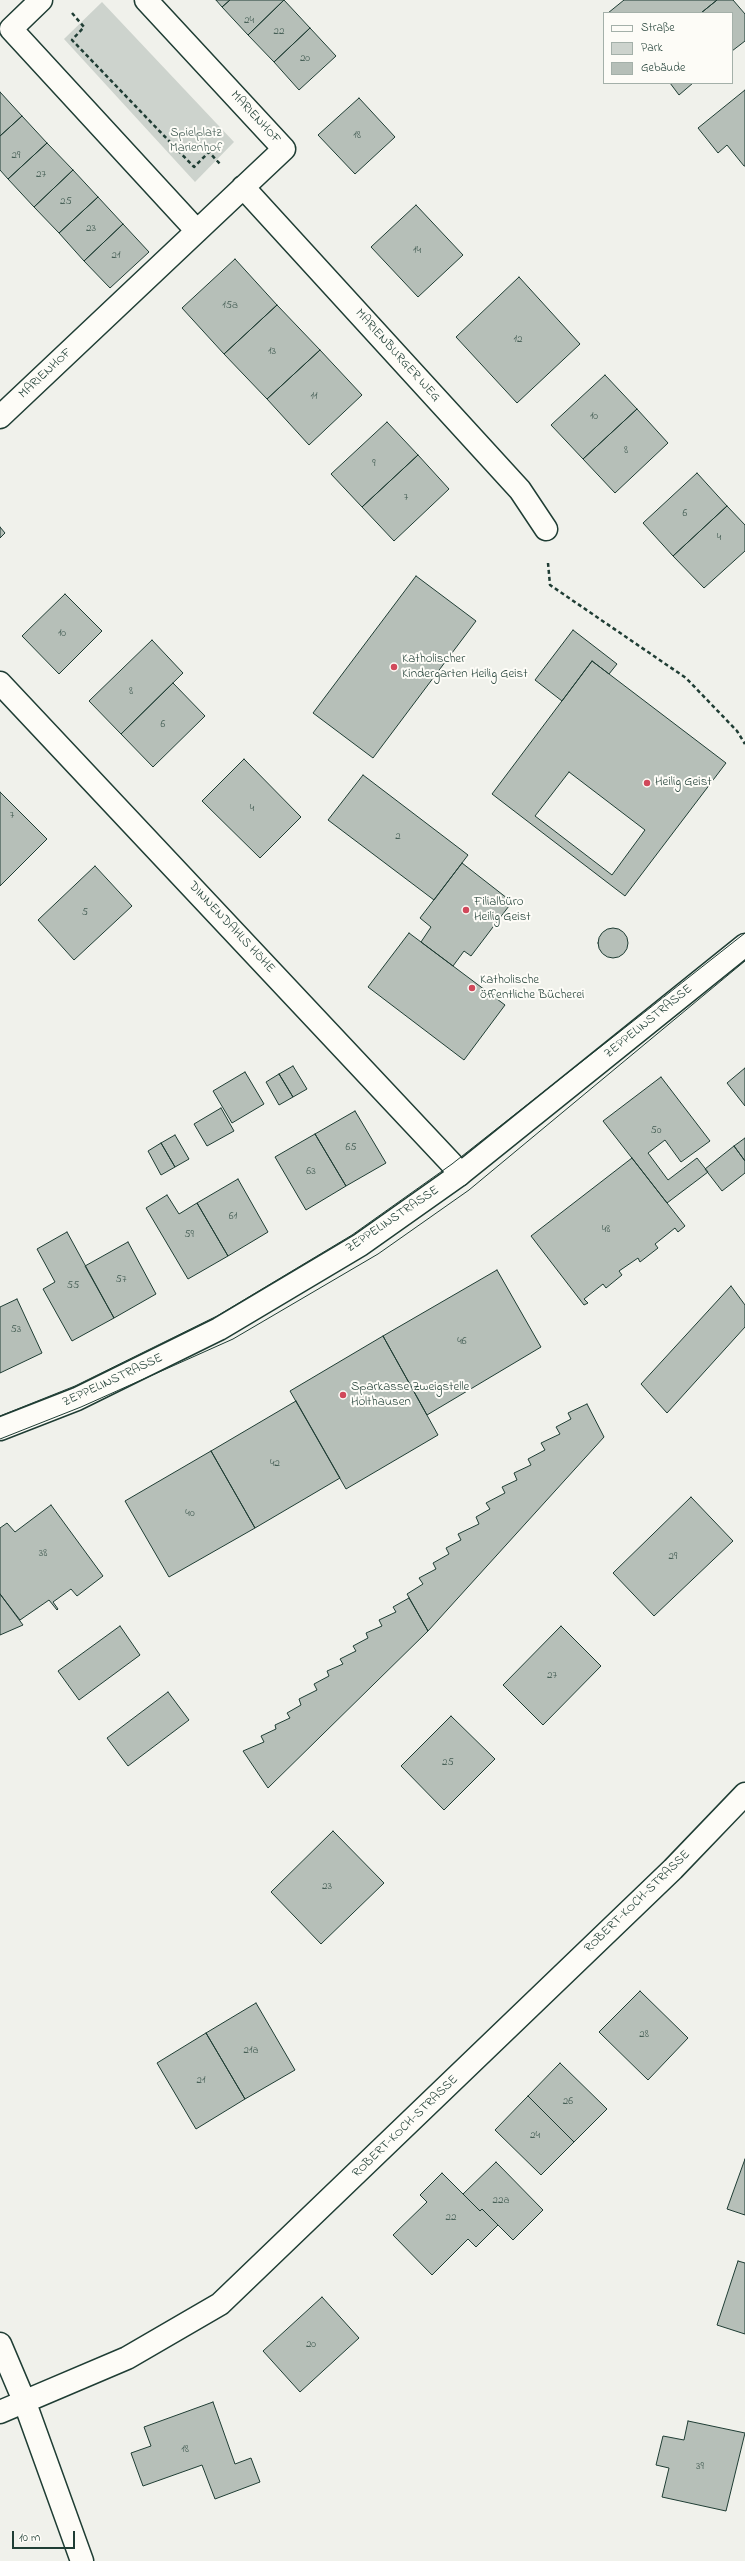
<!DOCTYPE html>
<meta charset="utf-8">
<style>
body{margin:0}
#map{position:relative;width:745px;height:2561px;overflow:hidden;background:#f0f1eb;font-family:"Indie Flower",sans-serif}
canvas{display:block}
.legend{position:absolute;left:603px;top:12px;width:130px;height:72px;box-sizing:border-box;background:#fdfcf7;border:1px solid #a4b0a9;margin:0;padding:5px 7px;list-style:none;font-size:12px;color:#1f3d34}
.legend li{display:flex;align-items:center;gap:8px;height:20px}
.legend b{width:20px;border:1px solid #a4b0a9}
.scale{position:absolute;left:12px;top:2531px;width:63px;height:18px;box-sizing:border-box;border:2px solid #1f3d34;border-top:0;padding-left:5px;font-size:12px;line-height:14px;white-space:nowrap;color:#1f3d34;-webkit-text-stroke:3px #fdfcf7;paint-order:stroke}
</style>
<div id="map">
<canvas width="745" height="2561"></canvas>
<ul class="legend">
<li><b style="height:5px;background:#fdfcf7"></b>Straße</li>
<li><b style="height:11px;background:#cdd3cd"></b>Park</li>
<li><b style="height:11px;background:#b6bfb8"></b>Gebäude</li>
</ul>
<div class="scale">10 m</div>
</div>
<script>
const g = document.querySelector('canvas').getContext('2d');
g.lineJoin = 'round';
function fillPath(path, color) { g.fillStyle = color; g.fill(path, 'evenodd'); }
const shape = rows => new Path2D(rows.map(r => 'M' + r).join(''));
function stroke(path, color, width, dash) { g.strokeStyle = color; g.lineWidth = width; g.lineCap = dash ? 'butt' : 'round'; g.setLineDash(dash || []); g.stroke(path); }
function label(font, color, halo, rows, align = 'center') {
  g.font = font + ' "Indie Flower",sans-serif'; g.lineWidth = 4; g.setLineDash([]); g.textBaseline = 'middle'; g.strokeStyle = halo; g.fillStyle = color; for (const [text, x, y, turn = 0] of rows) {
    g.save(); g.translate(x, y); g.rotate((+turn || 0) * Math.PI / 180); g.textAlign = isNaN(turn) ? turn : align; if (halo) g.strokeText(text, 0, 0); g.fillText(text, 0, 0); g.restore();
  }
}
fillPath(shape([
 [102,2,234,142,195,182,64,39]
]), '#cdd3cd');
const building = shape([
 [216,0,230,0,222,7,216,0],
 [230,0,284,0,248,35,222,7,230,0],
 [284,0,310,28,274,62,248,35,284,0],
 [624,0,717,0,701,13,608,13,624,0],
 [717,0,733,0,745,14,745,41,732,51,732,13,701,13,717,0],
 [310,28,336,56,299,90,274,62,310,28],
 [670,83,693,83,679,95,670,83],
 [745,90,745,166,744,166,727,145,718,153,698,128,745,90],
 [0,92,22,116,0,136,0,92],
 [359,98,395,137,355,174,318,135,359,98],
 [22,116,47,143,8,179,0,170,0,136,22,116],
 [47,143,73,170,34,207,8,179,47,143],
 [73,170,98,197,59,233,34,207,73,170],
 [98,197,123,224,84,261,59,233,98,197],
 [416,205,463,255,418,297,371,247,416,205],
 [123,224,149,252,110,288,84,261,123,224],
 [235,259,277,305,224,354,182,308,235,259],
 [519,277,580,344,517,403,456,337,519,277],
 [277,305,320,350,267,399,224,354,277,305],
 [320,350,362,395,309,445,267,399,320,350],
 [605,375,637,409,583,459,551,425,605,375],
 [637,409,668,443,615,493,583,459,637,409],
 [387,422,418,455,362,507,331,474,387,422],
 [418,455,449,489,394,541,362,507,418,455],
 [697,473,727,506,673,556,643,523,697,473],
 [727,506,745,525,745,551,704,588,673,556,727,506],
 [0,527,5,533,0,538,0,527],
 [416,576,476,621,373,758,313,713,416,576],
 [65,594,102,631,59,674,22,636,65,594],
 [573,630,617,664,609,674,592,661,562,701,535,680,573,630],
 [152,640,183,673,121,734,89,701,152,640],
 [592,661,726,763,625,896,492,794,592,661],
 [569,772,645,830,612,875,535,816,569,772],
 [173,683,205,716,153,767,121,734,173,683],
 [244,759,301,817,260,858,202,801,244,759],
 [363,775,468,855,434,900,328,820,363,775],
 [0,792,47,839,0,886,0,792],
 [462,863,512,902,471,956,464,951,453,966,421,942,431,927,420,918,462,863],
 [95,866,132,906,74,960,38,920,95,866],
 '598 943a15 15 0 1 1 30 0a15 15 0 1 1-30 0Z',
 [409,933,505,1005,464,1060,368,987,409,933],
 [293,1066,307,1089,293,1097,279,1074,293,1066],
 [745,1068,745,1106,727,1083,745,1068],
 [245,1072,264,1104,232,1123,213,1091,245,1072],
 [279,1074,293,1097,279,1105,266,1082,279,1074],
 [661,1077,710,1141,681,1162,665,1140,648,1153,668,1180,697,1158,708,1172,667,1203,603,1121,661,1077],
 [221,1108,234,1131,207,1146,194,1124,221,1108],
 [355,1111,386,1163,346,1186,315,1134,355,1111],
 [315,1134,346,1186,306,1210,275,1157,315,1134],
 [175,1135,189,1159,175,1167,161,1143,175,1135],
 [745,1138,745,1161,734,1146,745,1138],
 [161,1143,175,1167,161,1175,148,1151,161,1143],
 [734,1146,745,1161,745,1173,722,1191,705,1169,734,1146],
 [632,1158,685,1226,678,1232,675,1228,655,1244,658,1248,640,1262,638,1258,619,1271,622,1275,606,1288,603,1284,584,1299,588,1303,584,1305,531,1236,632,1158],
 [238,1179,268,1232,228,1256,197,1203,238,1179],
 [167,1195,179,1214,197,1203,228,1256,188,1279,146,1208,167,1195],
 [67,1232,114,1318,72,1341,43,1289,55,1282,37,1249,67,1232],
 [128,1242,156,1294,114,1318,85,1266,128,1242],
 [497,1270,541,1347,427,1415,383,1336,497,1270],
 [731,1286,745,1305,745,1327,667,1413,641,1384,731,1286],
 [17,1299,42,1353,0,1373,0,1307,17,1299],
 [383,1336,438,1435,346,1489,290,1391,383,1336],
 [296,1401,340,1478,255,1528,211,1451,296,1401],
 [587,1404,604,1437,428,1631,407,1594,423,1584,419,1578,436,1569,433,1563,449,1554,446,1548,461,1540,458,1534,479,1524,476,1517,490,1509,486,1503,505,1493,502,1487,517,1480,514,1473,531,1465,528,1459,545,1450,541,1443,560,1434,556,1427,571,1419,568,1413,587,1404],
 [211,1451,255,1528,169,1577,125,1501,211,1451],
 [691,1497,733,1541,654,1616,613,1573,691,1497],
 [51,1505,103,1576,77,1596,71,1589,53,1602,58,1609,57,1610,49,1600,20,1620,0,1594,0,1528,7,1523,15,1532,51,1505],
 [0,1594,23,1625,0,1635,0,1594],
 [409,1598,428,1631,268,1788,243,1751,264,1742,261,1736,276,1729,275,1725,290,1718,287,1713,301,1705,299,1699,317,1690,314,1684,329,1676,327,1671,343,1664,340,1659,356,1651,353,1646,368,1638,366,1633,382,1626,379,1620,396,1612,393,1607,409,1598],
 [120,1626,140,1655,79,1700,58,1671,120,1626],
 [561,1626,601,1666,543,1725,503,1685,561,1626],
 [168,1692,189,1720,128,1766,107,1738,168,1692],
 [451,1716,495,1759,444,1810,401,1766,451,1716],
 [333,1831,384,1883,321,1944,271,1892,333,1831],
 [640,1991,688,2038,648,2080,599,2032,640,1991],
 [256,2003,295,2070,245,2099,206,2033,256,2003],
 [206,2033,245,2099,196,2129,157,2063,206,2033],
 [560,2063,607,2109,574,2142,528,2096,560,2063],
 [528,2096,574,2142,541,2175,495,2130,528,2096],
 [745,2159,745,2215,727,2209,745,2159],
 [496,2162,543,2210,513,2240,482,2209,480,2211,463,2194,496,2162],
 [442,2173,480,2211,482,2209,498,2225,476,2247,468,2239,432,2275,393,2235,427,2202,420,2195,442,2173],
 [738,2261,745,2263,745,2334,717,2325,738,2261],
 [322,2297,359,2338,300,2392,263,2351,322,2297],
 [213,2402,235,2464,251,2458,260,2482,215,2499,202,2465,143,2486,131,2453,151,2446,144,2427,213,2402],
 [688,2421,745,2433,726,2511,662,2497,669,2468,656,2465,663,2436,684,2440,688,2421]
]);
fillPath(building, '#b6bfb8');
stroke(building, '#1f3d34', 1);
const minor = shape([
 [41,0,11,29,197,231,284,149,146,0],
 [243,187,520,490,546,529],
 [0,417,197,231],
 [0,683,452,1164,459,1175],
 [0,2344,25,2403,82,2561],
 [0,2412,127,2358,220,2304,673,1869,745,1794]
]);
const secondary = shape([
 [0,1429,77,1399,219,1329,360,1245,459,1175,745,945]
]);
stroke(minor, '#1f3d34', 25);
stroke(secondary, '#1f3d34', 25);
stroke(shape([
 [72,13,84,27,72,40,194,167,209,152,220,164],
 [548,563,550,585,686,678,737,731,745,744]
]), '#1f3d34', 2.5, [4, 3]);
stroke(minor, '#fdfcf7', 22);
stroke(secondary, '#fdfcf7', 22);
stroke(shape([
 [0,1416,75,1386,217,1316,352,1235,452,1164,745,933],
 [0,1439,81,1407,233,1339,378,1254,469,1190,745,961]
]), '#1f3d34', 1);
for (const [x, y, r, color] of [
 [394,667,4,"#d1495b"],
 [647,783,4,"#d1495b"],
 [466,910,4,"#d1495b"],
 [472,988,4,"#d1495b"],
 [343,1395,4,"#d1495b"]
]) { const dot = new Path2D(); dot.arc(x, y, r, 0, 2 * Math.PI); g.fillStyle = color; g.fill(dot); stroke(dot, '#fdfcf7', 1.5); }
label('11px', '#455e55', null, [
 ["24",249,21],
 ["22",279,32],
 ["20",305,59],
 ["18",357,136],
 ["29",16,156],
 ["27",41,175],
 ["25",66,202],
 ["23",91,229],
 ["14",417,251],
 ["21",116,256],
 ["15a",230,306],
 ["12",518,340],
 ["13",272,352],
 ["11",314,397],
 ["10",594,417],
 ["8",626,451],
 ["9",374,464],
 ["7",406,498],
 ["6",685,514],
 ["4",719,538],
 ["10",62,634],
 ["8",131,692],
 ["6",163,725],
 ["4",252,809],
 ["7",12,816],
 ["2",398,837],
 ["5",85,913],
 ["50",656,1131],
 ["65",351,1148],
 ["63",311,1172],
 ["61",233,1217],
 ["48",606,1230],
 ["59",189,1235],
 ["57",121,1280],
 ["55",73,1286],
 ["53",16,1330],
 ["46",462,1342],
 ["42",275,1464],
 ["40",190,1514],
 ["38",43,1554],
 ["29",673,1557],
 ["27",552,1676],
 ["25",448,1763],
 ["23",327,1887],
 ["28",644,2035],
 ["21a",251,2051],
 ["21",201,2081],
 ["26",568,2102],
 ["24",535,2136],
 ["22a",501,2201],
 ["22",451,2218],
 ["20",311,2345],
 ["18",185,2450],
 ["39",700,2467]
]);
label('13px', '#1f3d34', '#fdfcf7', [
 ["MARIENHOF",255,118,47],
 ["MARIENBURGER WEG",397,356,48],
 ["MARIENHOF",46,374,-43],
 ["DINNENDAHLS HÖHE",231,928,47],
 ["ZEPPELINSTRASSE",649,1022,-39],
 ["ZEPPELINSTRASSE",393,1220,-34],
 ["ZEPPELINSTRASSE",113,1381,-25],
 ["ROBERT-KOCH-STRASSE",638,1902,-44],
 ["ROBERT-KOCH-STRASSE",406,2127,-44]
]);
label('13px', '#425b53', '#fdfcf7', [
 ["Spielplatz",196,134],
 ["Marienhof",196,149]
]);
label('13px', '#1f3d34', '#fdfcf7', [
 ["Katholischer",402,660],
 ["Kindergarten Heilig Geist",402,675],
 ["Heilig Geist",655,783],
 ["Filialbüro",474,903],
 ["Heilig Geist",474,918],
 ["Katholische",480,981],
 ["öffentliche Bücherei",480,996],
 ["Sparkasse Zweigstelle",351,1388],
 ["Holthausen",351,1403]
], 'left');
</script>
